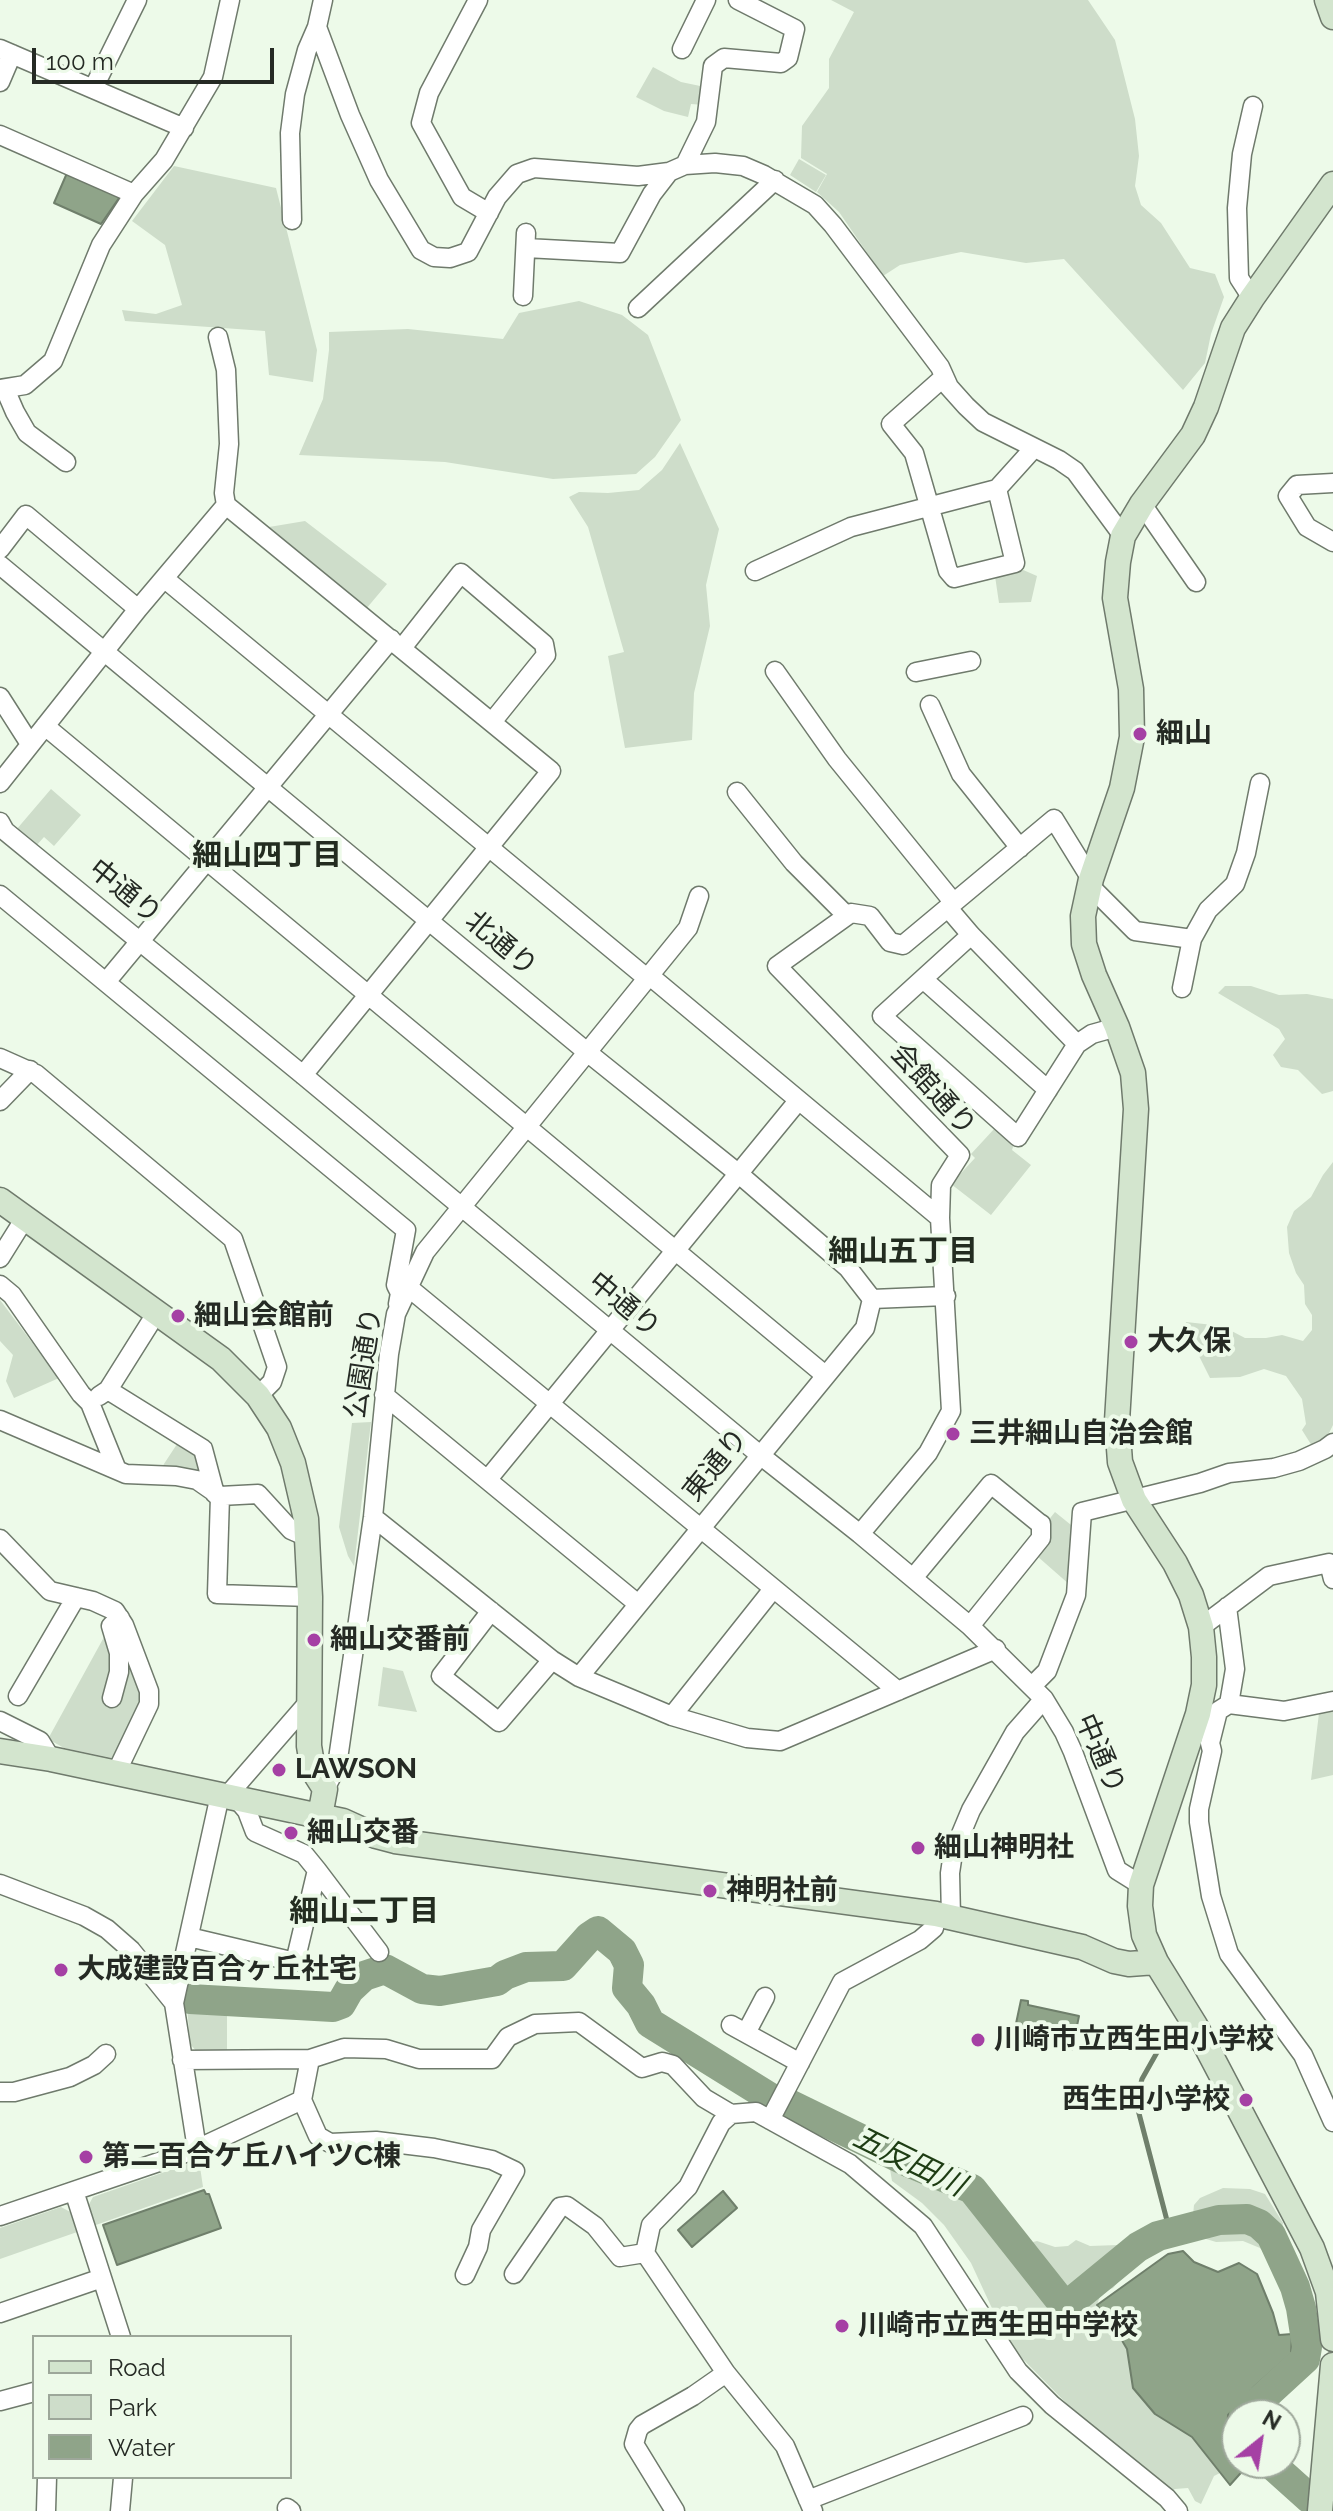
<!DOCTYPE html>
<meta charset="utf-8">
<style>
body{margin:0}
#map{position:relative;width:1333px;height:2511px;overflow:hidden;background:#edfae9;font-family:Raleway,sans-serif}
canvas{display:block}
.legend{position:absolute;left:32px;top:2335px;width:260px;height:144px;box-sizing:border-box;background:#edfae9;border:2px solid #9da79a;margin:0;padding:10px 14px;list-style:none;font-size:24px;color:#252a24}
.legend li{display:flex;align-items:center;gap:16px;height:40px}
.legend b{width:40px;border:2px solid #9da79a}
.north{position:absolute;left:1221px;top:2399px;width:80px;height:80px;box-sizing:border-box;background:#edfae9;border:2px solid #9da79a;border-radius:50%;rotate:30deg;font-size:22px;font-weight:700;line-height:32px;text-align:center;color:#252a24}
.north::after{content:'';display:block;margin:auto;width:28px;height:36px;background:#a540a4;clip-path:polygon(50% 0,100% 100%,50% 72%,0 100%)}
.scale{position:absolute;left:32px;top:48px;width:242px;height:36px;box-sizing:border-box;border:4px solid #252a24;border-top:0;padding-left:10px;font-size:24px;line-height:28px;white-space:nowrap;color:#252a24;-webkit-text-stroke:6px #edfae9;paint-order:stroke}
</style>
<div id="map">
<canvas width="1333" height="2511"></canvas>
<ul class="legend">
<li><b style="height:10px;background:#d3e5ce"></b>Road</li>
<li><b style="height:22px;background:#ceddca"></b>Park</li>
<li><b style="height:22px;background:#8fa489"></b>Water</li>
</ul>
<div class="north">N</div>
<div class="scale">100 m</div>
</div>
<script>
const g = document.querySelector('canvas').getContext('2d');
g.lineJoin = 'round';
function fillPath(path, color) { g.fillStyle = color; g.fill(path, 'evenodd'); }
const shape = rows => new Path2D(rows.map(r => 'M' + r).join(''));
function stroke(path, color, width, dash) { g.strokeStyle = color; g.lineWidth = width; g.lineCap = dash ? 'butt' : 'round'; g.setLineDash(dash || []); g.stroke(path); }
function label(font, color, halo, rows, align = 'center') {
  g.font = font + ' Raleway,"Noto Sans JP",sans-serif'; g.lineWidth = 8; g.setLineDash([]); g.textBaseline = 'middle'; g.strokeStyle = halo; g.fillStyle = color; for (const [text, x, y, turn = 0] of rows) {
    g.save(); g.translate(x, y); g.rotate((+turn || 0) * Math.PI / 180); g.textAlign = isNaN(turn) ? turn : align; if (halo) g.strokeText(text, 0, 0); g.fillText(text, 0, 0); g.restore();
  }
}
fillPath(shape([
 [831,0,1088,0,1115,40,1135,119,1139,156,1135,186,1141,205,1161,223,1190,268,1215,274,1224,297,1211,334,1205,363,1183,390,1064,259,1026,263,961,252,900,265,883,276,839,212,817,192,827,174,801,158,802,126,829,88,829,59,854,12],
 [653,67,681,82,705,87,704,105,691,104,688,117,664,111,636,97],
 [799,159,826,175,816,192,790,175],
 [174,166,276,188,317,350,313,382,269,375,265,331,125,321,122,310,156,314,182,305,165,245,132,221],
 [579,301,622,315,648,335,681,420,655,457,636,474,553,479,445,462,299,455,323,399,329,350,329,332,408,329,503,339,519,313],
 [680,443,719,529,706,585,710,626,694,693,692,740,625,748,608,656,624,652,588,527,569,497,579,492,608,493,639,490,662,470],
 [305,521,387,584,366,609,267,531,269,527],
 [1021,569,1037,576,1031,602,999,603,995,576],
 [51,789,81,815,54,846,44,837,36,846,16,830],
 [1225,986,1251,986,1279,995,1307,994,1333,999,1333,1091,1322,1094,1298,1070,1281,1067,1273,1055,1285,1039,1279,1029,1218,993],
 [995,1128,1014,1144,1012,1150,1031,1165,991,1215,951,1184,975,1158,971,1154],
 [1333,1162,1333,1425,1327,1437,1312,1446,1302,1430,1306,1424,1302,1399,1286,1376,1264,1369,1240,1377,1210,1378,1199,1356,1183,1335,1186,1322,1222,1326,1245,1338,1266,1338,1282,1335,1303,1341,1312,1330,1312,1315,1305,1304,1304,1285,1296,1273,1289,1253,1287,1227,1294,1211,1311,1197,1323,1175],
 [0,1300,59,1378,14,1398,6,1381,13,1355,0,1341],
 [371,1422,354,1566,348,1556,339,1527,352,1423],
 [179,1441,198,1453,202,1472,196,1475,160,1470],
 [1055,1512,1076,1529,1070,1585,1037,1556,1050,1539,1050,1526,1047,1522],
 [116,1625,142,1698,112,1758,64,1748,48,1739,109,1628],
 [383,1667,403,1671,417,1712,378,1706],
 [1333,1710,1333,1775,1311,1780,1319,1713],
 [187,2006,227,2007,227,2055,199,2054,190,2044],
 [901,2152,964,2179,1021,2245,1037,2241,1055,2247,1068,2246,1076,2240,1090,2246,1118,2245,1147,2229,1164,2244,1129,2270,1113,2288,1101,2293,1097,2305,1117,2332,1127,2349,1133,2388,1155,2414,1192,2437,1220,2473,1214,2476,1201,2504,1195,2501,1188,2488,1175,2489,1167,2493,1071,2408,1009,2345,971,2263,944,2225,922,2203,892,2181,890,2169,893,2160],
 [199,2160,203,2187,93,2226,87,2208,93,2197],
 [1223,2188,1250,2189,1265,2194,1283,2223,1282,2229,1289,2240,1285,2242,1285,2247,1266,2254,1260,2248,1243,2241,1216,2242,1203,2238,1197,2233,1193,2215,1194,2205,1200,2198],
 [61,2207,74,2214,80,2231,0,2259,0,2228]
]), '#ceddca');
const water = shape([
 [67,173,118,195,119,198,101,224,54,203,67,173],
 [1021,2000,1028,2001,1028,2005,1079,2016,1072,2050,1065,2049,1065,2044,1014,2033,1021,2000],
 [204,2190,206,2194,209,2194,221,2228,117,2265,103,2225,204,2190],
 [723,2191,737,2208,692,2247,678,2230,723,2191],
 [1183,2251,1194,2262,1218,2272,1239,2263,1257,2274,1273,2313,1279,2335,1292,2334,1291,2354,1255,2386,1228,2415,1227,2442,1237,2454,1237,2463,1244,2463,1247,2466,1230,2485,1192,2437,1155,2414,1133,2388,1127,2349,1117,2332,1097,2305,1168,2254,1183,2251]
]);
fillPath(water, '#8fa489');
stroke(water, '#6f7f6b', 2);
stroke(shape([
 [1164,2040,1142,2079,1136,2102,1170,2232]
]), '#6f7f6b', 5);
stroke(shape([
 [190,1999,333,2007,341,2004,349,1990,364,1976,385,1969,422,1989,440,1991,497,1981,505,1975,526,1967,563,1966,589,1937,598,1931,622,1951,629,1965,627,1988,641,2005,650,2023,774,2100],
 [787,2103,910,2163,972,2189,1059,2299,1071,2302,1138,2247,1158,2236,1219,2220,1247,2219,1259,2224,1271,2235,1295,2287,1301,2308,1307,2347,1305,2359,1244,2415],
 [1270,2463,1309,2498]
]), '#8fa489', 30);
const street = shape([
 [478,0,429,93,421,123,462,197,489,213],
 [317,27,350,115,379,180,421,250,434,257,450,258,468,252,497,197,517,174,534,168,638,176,669,172,685,165,715,163,743,166,764,175,815,205,833,225,940,367,949,387,966,406,983,422,1059,460,1075,471,1123,536],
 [0,49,184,128],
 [682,49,706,0],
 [0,82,12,54],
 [93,89,137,0],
 [0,135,134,194],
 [685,165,706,122,713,66,724,58,781,63,788,58,795,29,738,0],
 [292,220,290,133,295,94,307,50,317,27,323,0],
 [526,248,620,253,652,194,669,172],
 [523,296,526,233],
 [1252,298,1239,278,1237,208,1242,154,1253,106],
 [638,308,775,180],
 [944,377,891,424,914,453,948,571,954,578,1015,563,997,489],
 [0,389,25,385,53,361,101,245,134,194,164,160,213,77,230,0],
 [5,389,15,412,27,433,66,462],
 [1333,483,1297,485,1288,496,1307,527,1333,542],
 [1142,504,1196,582],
 [226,505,551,771,303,1075],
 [0,549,26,515,138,609],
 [0,565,587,1052,739,1174,848,1268,872,1299,865,1328,579,1677],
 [755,571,851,527,997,489,1034,448],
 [165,579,648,979],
 [402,648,461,573,544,644,546,655,492,722],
 [775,671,837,759,954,903],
 [916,672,971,661],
 [0,697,30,744],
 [930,705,961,774,1020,848],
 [45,726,825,1375],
 [0,783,138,609,226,505,224,493,229,444,226,370,218,337],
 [737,792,794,863,847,916],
 [0,822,5,831,303,1075,760,1455,860,1534,970,1626,1044,1699,1064,1732,1073,1752,1117,1870,1141,1885],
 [1090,886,1135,931,1192,939,1208,910,1235,884,1246,853,1260,783],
 [0,895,406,1230,396,1285,400,1293,398,1304],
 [948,908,971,935,1077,1044],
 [971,935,882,1016,1018,1137,1077,1044,1092,1034,1117,1027],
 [650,976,940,1218],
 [923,979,1048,1090],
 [106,982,391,639],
 [1182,988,1192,939],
 [0,1058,36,1074,233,1239,277,1367,272,1382,258,1396],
 [0,1101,30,1070],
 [0,1258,25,1218],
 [0,1285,12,1295,81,1394,90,1403,117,1470],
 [408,1287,898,1691],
 [872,1299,946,1296],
 [108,1390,203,1449,215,1494],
 [384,1395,638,1604],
 [99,1396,108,1390,157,1312],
 [0,1420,126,1474,176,1476,197,1480,220,1496,258,1494,291,1530,307,1537],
 [488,1479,798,1101],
 [220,1496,217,1594,310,1597],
 [373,1517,552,1660,579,1677,672,1716,747,1738,780,1741,996,1649],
 [860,1534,928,1453,951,1411,940,1218,941,1185,960,1155,777,966,851,913,870,916,890,942,903,945,1054,819,1091,879],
 [0,1539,50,1591,93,1601,115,1611,124,1625,149,1691,149,1704,116,1773],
 [913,1578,991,1484,1039,1523,1041,1524,1041,1538,970,1626],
 [1227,1607,1235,1669,1229,1704,1284,1711,1333,1701],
 [491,1611,441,1676,499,1722,552,1660],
 [1201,1627,1269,1576,1329,1563,1333,1579],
 [1032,1686,1047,1671,1076,1595,1082,1512,1200,1483,1229,1473,1274,1468,1299,1461,1325,1449,1333,1443],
 [18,1696,76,1597],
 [112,1698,119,1672,119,1653,111,1626,120,1618],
 [1229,1704,1218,1711,1210,1743,1212,1751,1199,1809,1199,1822,1211,1896,1229,1954,1303,2055,1333,2122],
 [672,1716,773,1589],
 [0,1721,40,1741,51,1759],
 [325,1789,337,1766,373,1517,389,1354,396,1314,425,1252,688,928,699,896],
 [227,1796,307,1704],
 [317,1870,379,1952],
 [0,1884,84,1916,107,1929,131,1950,174,2003],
 [951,1917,950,1873,953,1853,971,1810,1015,1732,1044,1699],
 [189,1937,295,1962,317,1870,304,1854,255,1832,247,1811,236,1798],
 [731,2025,800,2063],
 [746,2033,765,1997],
 [182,2060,310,2059,344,2048,386,2049,419,2059,492,2059,508,2037,535,2024,579,2022,642,2068,662,2062,673,2065,704,2098,731,2114],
 [0,2092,14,2092,70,2077,94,2065,106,2054],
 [302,2100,318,2136,330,2143,376,2141,434,2148,492,2160,515,2171,481,2230,478,2247,465,2275],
 [770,2120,842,1982,920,1940,934,1928,936,1914],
 [197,2149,174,2003,220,1795],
 [74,2191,121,2337],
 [0,2216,197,2149,302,2100,310,2059],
 [514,2274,560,2207,567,2206,595,2226,620,2257,645,2253],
 [0,2313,102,2278],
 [0,2401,34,2392],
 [808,2500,1023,2416],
 [287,2508,291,2511],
 [46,2511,47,2477],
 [120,2511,123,2478],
 [675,2511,634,2444,638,2430,642,2425,693,2396,726,2373],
 [813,2511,785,2446,726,2373,645,2253,651,2225,688,2187,721,2123,731,2114,756,2112,850,2164,923,2226,1018,2371,1052,2405,1167,2498,1178,2511]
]);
const secondary = shape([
 [1327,0,1333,17],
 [1333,184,1252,298,1233,328,1206,407,1193,435,1142,504,1123,536,1118,562,1115,598,1131,689,1132,737,1122,788,1091,879,1083,916,1084,944,1094,975,1117,1027,1133,1073,1136,1109,1117,1421,1120,1462,1134,1500,1175,1563,1191,1595,1201,1627,1204,1657,1204,1685,1198,1714,1141,1885,1140,1906,1144,1935,1156,1962,1195,2025,1312,2248,1328,2292,1333,2339],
 [0,1200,221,1359,258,1396,279,1428,293,1463,306,1519,310,1597,309,1746,313,1770,325,1789,320,1816],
 [0,1751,51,1759,343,1821,376,1836,395,1841,936,1914,1082,1947,1114,1961,1129,1964,1156,1962],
 [1320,2511,1333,2365]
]);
stroke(street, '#6f7a6c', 21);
stroke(secondary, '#6f7a6c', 27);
stroke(street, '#fff', 18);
stroke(secondary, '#d3e5ce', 24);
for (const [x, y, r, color] of [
 [1140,734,8,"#a540a4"],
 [178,1316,8,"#a540a4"],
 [1131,1342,8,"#a540a4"],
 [953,1434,8,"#a540a4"],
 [314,1640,8,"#a540a4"],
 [279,1770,8,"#a540a4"],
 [291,1833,8,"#a540a4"],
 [918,1848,8,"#a540a4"],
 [710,1891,8,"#a540a4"],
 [61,1970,8,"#a540a4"],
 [978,2040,8,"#a540a4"],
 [1246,2100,8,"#a540a4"],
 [86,2157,8,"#a540a4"],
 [842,2326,8,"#a540a4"]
]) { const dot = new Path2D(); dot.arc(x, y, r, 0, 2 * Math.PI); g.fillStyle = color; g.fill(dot); stroke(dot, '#edfae9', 3); }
label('bold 28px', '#252a24', '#edfae9', [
 ["細山",1156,734],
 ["細山会館前",194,1316],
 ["大久保",1147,1342],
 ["三井細山自治会館",969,1434],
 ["細山交番前",330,1640],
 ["LAWSON",295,1770],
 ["細山交番",307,1833],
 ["細山神明社",934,1848],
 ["神明社前",726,1891],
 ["大成建設百合ヶ丘社宅",77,1970],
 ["川崎市立西生田小学校",994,2040],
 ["西生田小学校",1230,2100,"right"],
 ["第二百合ケ丘ハイツC棟",102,2157],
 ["川崎市立西生田中学校",858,2326]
], 'left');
label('28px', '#252a24', '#edfae9', [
 ["中通り",125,892,39],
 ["北通り",501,944,40],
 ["会館通り",933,1090,48],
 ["中通り",624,1305,40],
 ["公園通り",364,1363,-81],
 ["東通り",716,1465,-51],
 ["中通り",1100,1754,67]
]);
label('bold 30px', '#232c20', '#edfae9', [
 ["細山四丁目",267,856],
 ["細山五丁目",903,1252],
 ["細山二丁目",364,1912]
]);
label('italic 30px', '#1e3d14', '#edfae9', [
 ["五反田川",909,2162,26]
]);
</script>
